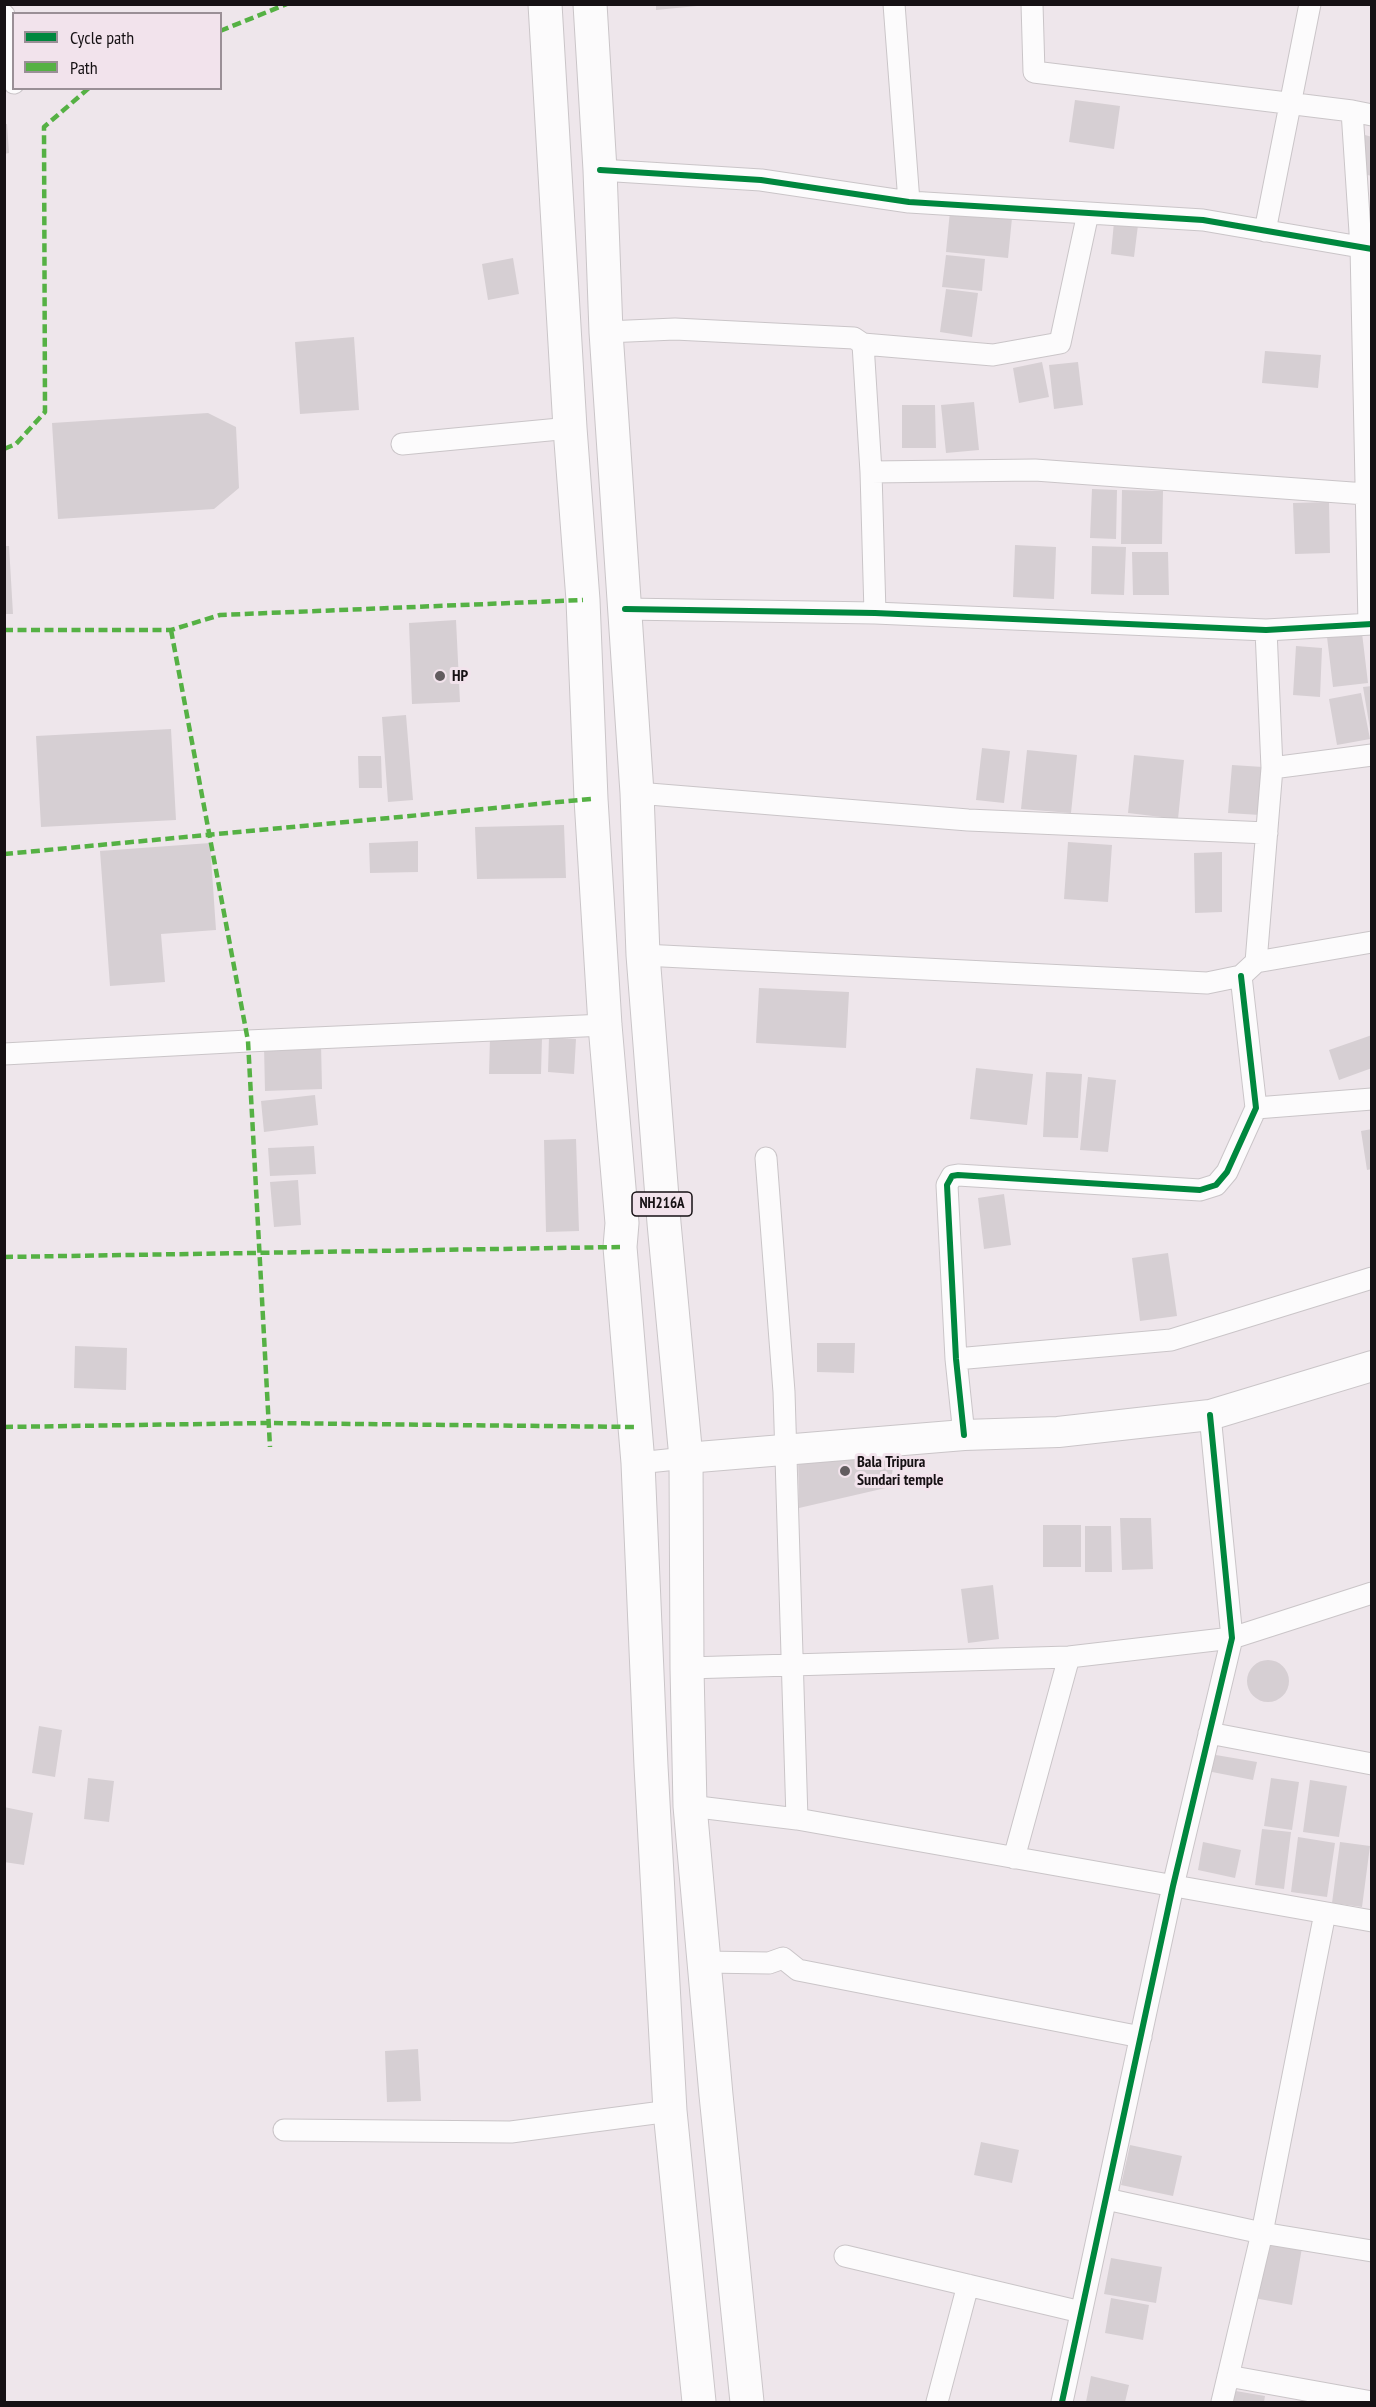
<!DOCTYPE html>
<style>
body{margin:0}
#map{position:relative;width:1376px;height:2407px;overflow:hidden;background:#eee6eb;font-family:"PT Sans Narrow",sans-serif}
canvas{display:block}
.frame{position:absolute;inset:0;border:6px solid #161114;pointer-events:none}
.legend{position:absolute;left:12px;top:12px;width:210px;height:78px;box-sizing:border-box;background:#f2e3ec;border:2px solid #9a8f96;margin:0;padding:8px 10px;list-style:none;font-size:18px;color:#161114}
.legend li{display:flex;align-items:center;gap:12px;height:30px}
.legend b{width:30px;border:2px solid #9a8f96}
</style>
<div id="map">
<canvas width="1376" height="2407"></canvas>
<div class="frame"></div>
<ul class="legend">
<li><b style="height:8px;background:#00873e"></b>Cycle path</li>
<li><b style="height:8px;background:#55b144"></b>Path</li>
</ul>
</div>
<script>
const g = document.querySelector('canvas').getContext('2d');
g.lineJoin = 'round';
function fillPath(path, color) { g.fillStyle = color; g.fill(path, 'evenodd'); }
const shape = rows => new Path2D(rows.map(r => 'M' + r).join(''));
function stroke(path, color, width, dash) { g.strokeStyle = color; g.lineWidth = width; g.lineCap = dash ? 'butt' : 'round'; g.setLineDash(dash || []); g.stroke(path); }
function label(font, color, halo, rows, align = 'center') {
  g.font = font + ' "PT Sans Narrow",sans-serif'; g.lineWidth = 6; g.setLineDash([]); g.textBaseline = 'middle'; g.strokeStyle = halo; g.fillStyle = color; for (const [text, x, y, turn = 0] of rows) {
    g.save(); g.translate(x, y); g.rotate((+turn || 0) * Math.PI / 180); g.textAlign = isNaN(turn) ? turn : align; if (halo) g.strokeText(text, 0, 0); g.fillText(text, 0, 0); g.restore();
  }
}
fillPath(shape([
 [656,4,697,4,697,6,656,10],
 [1075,100,1120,106,1114,149,1069,142],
 [4,124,7,124,9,153,4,154],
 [1365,135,1372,137,1372,176,1358,173],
 [950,211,1012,218,1008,258,946,252],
 [1114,222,1138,225,1134,257,1111,254],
 [946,255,985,259,982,291,942,287],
 [513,258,519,294,488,300,482,264],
 [946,289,978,293,972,337,940,332],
 [354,337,359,410,300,414,295,342],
 [1265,351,1321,355,1318,388,1262,383],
 [1042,362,1049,397,1019,403,1013,368],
 [1078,362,1083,405,1054,409,1049,365],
 [974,402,979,450,946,453,941,405],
 [902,405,935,405,936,448,902,448],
 [208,413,236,427,239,488,214,509,58,519,52,423],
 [1092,489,1117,490,1116,539,1090,538],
 [1122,490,1163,491,1162,544,1121,544],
 [1329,502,1330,553,1295,554,1293,503],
 [1015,545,1056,547,1054,599,1013,597],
 [4,546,9,546,13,614,4,614],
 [1092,546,1126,547,1124,595,1091,594],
 [1132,552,1168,552,1169,595,1133,595],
 [456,620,460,702,412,704,409,623],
 [1362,633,1368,683,1333,687,1327,637],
 [1296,646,1322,648,1320,697,1293,695],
 [1372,686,1372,728,1370,729,1363,687],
 [1361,693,1370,739,1337,745,1329,699],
 [406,715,413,800,388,802,382,717],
 [171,729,176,820,41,827,36,736],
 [982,748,1010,751,1004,803,976,800],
 [1027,750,1077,755,1071,813,1021,809],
 [1134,755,1184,760,1178,819,1128,813],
 [358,756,381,756,382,788,359,788],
 [1232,765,1263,767,1260,815,1228,813],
 [564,825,566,878,477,879,475,827],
 [418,841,418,872,370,873,369,843],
 [1068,842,1112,845,1108,902,1064,899],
 [210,843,216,930,161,934,165,982,110,986,100,851],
 [1222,852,1222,912,1195,913,1194,853],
 [759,988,849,992,846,1048,756,1043],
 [1372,1035,1372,1068,1339,1080,1329,1050],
 [549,1037,576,1039,574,1074,548,1072],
 [490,1038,542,1038,541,1074,489,1074],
 [321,1044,322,1089,265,1091,264,1046],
 [976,1068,1033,1074,1027,1125,970,1119],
 [1046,1072,1082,1074,1078,1138,1043,1137],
 [1088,1077,1116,1080,1108,1152,1080,1150],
 [315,1095,318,1125,264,1132,261,1101],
 [1372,1129,1372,1169,1367,1170,1361,1131],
 [576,1139,579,1231,546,1232,544,1140],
 [314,1146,316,1174,270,1176,268,1148],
 [298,1180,301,1225,274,1227,270,1182],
 [1004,1194,1011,1245,984,1249,978,1198],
 [1168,1253,1177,1316,1140,1321,1132,1258],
 [817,1343,855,1343,854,1373,817,1372],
 [75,1346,127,1348,126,1390,74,1388],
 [896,1447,890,1487,799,1508,798,1456],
 [1120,1518,1151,1518,1153,1569,1122,1570],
 [1043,1525,1081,1525,1081,1567,1043,1567],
 [1085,1526,1111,1526,1112,1572,1085,1572],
 [993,1585,999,1639,968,1643,961,1589],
 '1247 1681a21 21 0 1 1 42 0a21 21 0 1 1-42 0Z',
 [39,1726,62,1730,55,1777,32,1773],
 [1210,1754,1257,1762,1253,1780,1207,1771],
 [88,1778,114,1781,109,1822,84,1819],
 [1271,1778,1299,1782,1292,1830,1264,1826],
 [1310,1780,1347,1786,1339,1837,1303,1832],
 [4,1807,33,1813,24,1865,4,1862],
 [1262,1829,1291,1832,1284,1889,1255,1885],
 [1298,1837,1335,1843,1327,1897,1291,1892],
 [1203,1842,1241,1850,1235,1878,1198,1870],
 [1340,1842,1370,1846,1362,1907,1332,1903],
 [418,2049,421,2101,387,2102,385,2051],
 [981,2142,1019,2150,1012,2183,974,2175],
 [1130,2145,1182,2156,1173,2196,1121,2185],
 [1264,2242,1302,2248,1292,2305,1254,2298],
 [1111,2258,1162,2267,1156,2303,1104,2294],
 [1111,2298,1149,2305,1143,2340,1105,2333],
 [1091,2376,1129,2385,1125,2402,1086,2402],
 [1230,2390,1265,2396,1264,2402,1228,2402]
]), '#d6cfd3');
const minor = shape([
 [894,4,909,202],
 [1032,4,1034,72,1352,111],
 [4,15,14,83],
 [600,170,761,180,909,202,1203,220,1372,249],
 [1265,231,1310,4],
 [606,332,675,329,854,338,863,344,993,355,1060,343,1088,213],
 [863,344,871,472,875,613],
 [402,444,570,428],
 [871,472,1035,470,1366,494],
 [625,609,875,613,1266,630,1372,624],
 [1369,624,1361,247,1352,111,1372,115],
 [1266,630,1272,768],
 [637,793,968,820,1267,833],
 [643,955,1207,983,1241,976,1256,962,1372,942],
 [1256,962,1272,768,1372,755],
 [4,1054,248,1041,605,1025],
 [1256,1108,1372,1099],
 [766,1158,784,1392,797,1819],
 [956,1359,1171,1340,1372,1278],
 [964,1435,956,1359,947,1185,952,1176,958,1175,1200,1190,1216,1185,1227,1172,1256,1108,1241,976],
 [638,1463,686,1458],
 [687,1668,1069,1657,1232,1638,1372,1593],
 [1209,1733,1372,1764],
 [690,1806,797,1819,1372,1921],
 [1014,1858,1069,1657],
 [705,1962,769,1963,783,1958,798,1970,1141,2037],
 [284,2130,511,2132,670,2111],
 [1106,2199,1262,2233,1372,2251],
 [845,2256,1081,2312],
 [1228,2376,1372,2402],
 [937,2402,968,2285],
 [1062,2402,1173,1886,1232,1638,1210,1415],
 [1222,2402,1262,2233,1325,1913]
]);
const secondary = shape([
 [686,1458,964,1435,1058,1432,1210,1415,1372,1366]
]);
const trunk = shape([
 [545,4,570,428,583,600,591,799,605,1025,622,1223,620,1247,638,1463,651,1766,670,2111,699,2402],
 [590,4,600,170,606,332,637,793,643,955,664,1223,686,1458,687,1668,690,1806,716,2095,747,2402]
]);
stroke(minor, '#cac5c8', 23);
stroke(secondary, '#cac5c8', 32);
stroke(trunk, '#cac5c8', 35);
stroke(minor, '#fcfbfc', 21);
stroke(secondary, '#fcfbfc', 30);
stroke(trunk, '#fcfbfc', 33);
stroke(shape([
 [220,31,287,4],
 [4,449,16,444,45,412,44,127,89,88],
 [4,630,171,630,220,615,583,600],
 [171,630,248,1041,270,1447],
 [4,854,591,799],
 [4,1257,620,1247],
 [4,1427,268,1423,634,1427]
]), '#55b144', 4.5, [9, 4.5]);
stroke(shape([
 [600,170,761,180,909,202,1203,220,1372,249],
 [625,609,875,613,1266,630,1372,624],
 [964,1435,956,1359,947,1185,952,1176,958,1175,1200,1190,1216,1185,1227,1172,1256,1108,1241,976],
 [1062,2402,1173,1886,1232,1638,1210,1415]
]), '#00873e', 6);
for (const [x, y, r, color] of [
 [440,676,6,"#625c5f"],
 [845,1471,6,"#625c5f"]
]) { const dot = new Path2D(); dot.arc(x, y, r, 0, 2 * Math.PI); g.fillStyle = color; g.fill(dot); stroke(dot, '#f2e3ec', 2); }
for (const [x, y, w] of [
 [662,1204,60]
]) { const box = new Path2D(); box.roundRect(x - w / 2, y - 12, w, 24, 4.5); g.fillStyle = '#f2e3ec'; g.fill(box); stroke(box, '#161114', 1.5); }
label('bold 15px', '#161114', null, [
 ["NH216A",662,1204]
]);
label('bold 16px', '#161114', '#f2e3ec', [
 ["HP",452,676],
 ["Bala Tripura",857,1462],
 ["Sundari temple",857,1480]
], 'left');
</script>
